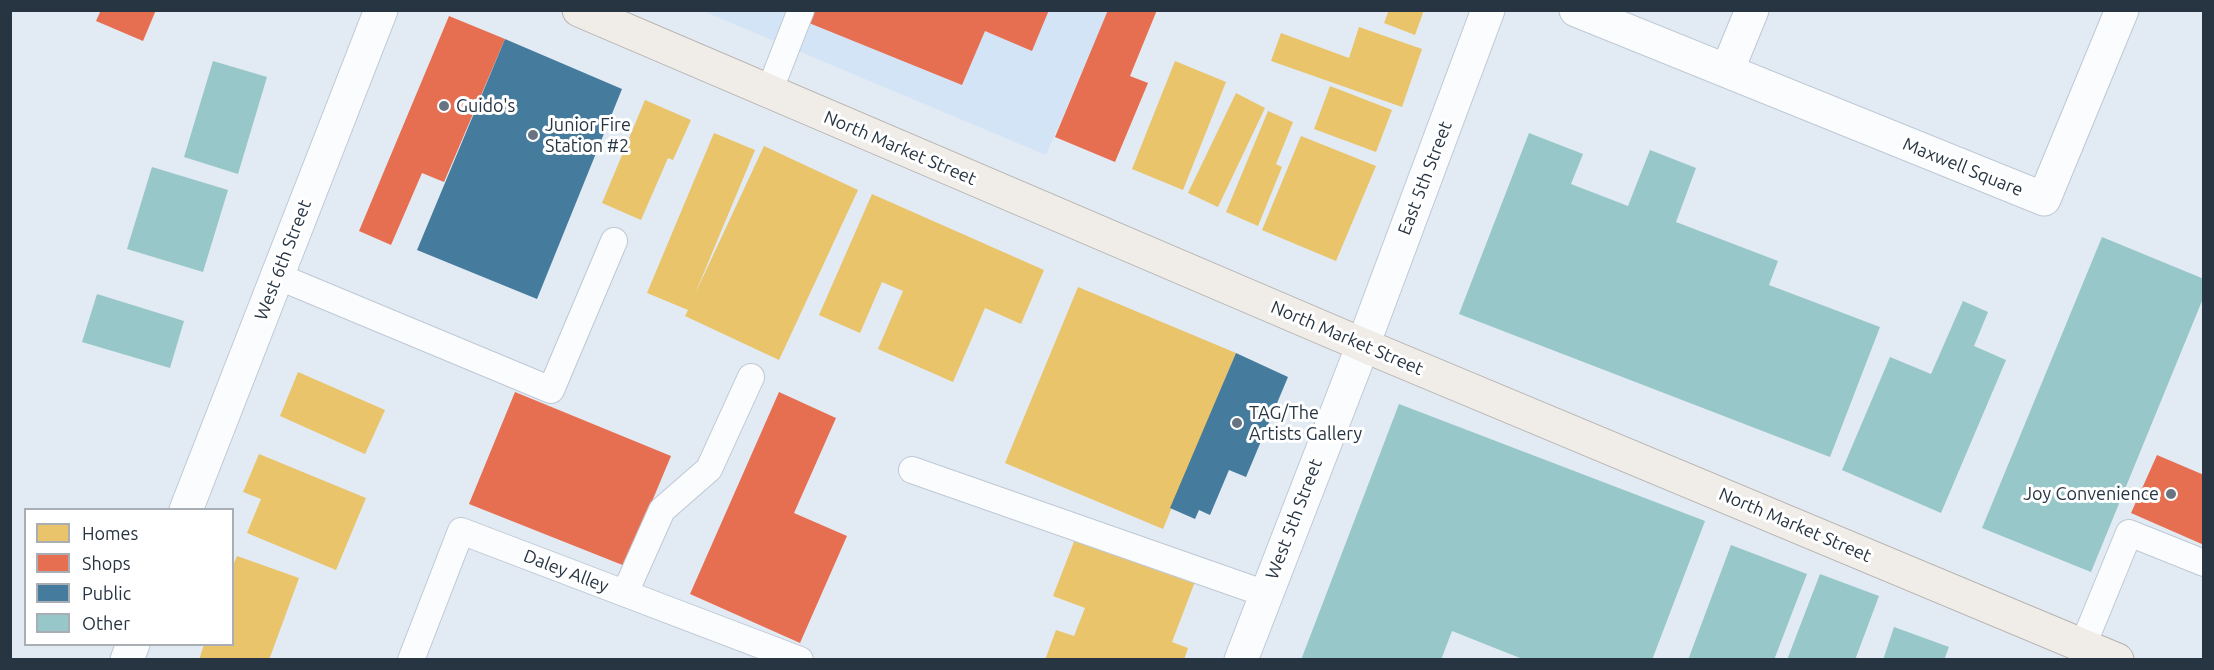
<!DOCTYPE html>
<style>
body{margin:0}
#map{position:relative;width:2214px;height:670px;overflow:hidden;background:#e2eaf3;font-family:Ubuntu,sans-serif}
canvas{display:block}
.frame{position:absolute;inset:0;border:12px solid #273543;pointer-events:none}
.legend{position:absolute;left:24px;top:508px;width:210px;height:138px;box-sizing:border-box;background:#fff;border:2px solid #a9aeb4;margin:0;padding:8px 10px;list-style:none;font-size:18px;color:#273543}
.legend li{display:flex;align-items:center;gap:12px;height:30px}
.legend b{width:30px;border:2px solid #a9aeb4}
</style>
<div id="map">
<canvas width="2214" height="670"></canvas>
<div class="frame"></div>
<ul class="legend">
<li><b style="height:16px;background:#e9c46a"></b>Homes</li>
<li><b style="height:16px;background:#e76f51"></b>Shops</li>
<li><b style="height:16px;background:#457b9d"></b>Public</li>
<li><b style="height:16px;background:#97c7c9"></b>Other</li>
</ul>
</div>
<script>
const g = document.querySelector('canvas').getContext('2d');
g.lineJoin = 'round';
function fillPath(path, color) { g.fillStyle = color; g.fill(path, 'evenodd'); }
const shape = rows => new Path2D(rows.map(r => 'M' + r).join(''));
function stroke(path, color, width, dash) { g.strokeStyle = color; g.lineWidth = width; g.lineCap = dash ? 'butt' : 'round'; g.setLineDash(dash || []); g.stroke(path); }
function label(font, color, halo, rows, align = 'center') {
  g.font = font + ' Ubuntu,sans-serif'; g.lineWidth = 6; g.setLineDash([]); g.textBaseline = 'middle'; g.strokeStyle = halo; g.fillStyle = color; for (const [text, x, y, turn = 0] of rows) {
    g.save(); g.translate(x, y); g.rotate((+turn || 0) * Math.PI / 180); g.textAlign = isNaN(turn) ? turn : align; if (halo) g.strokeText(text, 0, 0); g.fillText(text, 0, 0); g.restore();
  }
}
fillPath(shape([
 [703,11,1108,11,1046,155]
]), '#d3e4f6');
fillPath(shape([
 [1389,10,1424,10,1415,35,1384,23],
 [1359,27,1422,49,1402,107,1271,61,1281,33,1349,58],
 [1175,61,1226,82,1183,190,1132,169],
 [1330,86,1392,110,1376,152,1314,129],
 [1236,93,1265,108,1218,207,1188,193],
 [645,100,691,120,673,160,668,158,641,220,602,203],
 [1268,111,1293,122,1276,164,1282,167,1258,226,1226,212],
 [714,133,755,150,695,294,764,146,858,190,779,360,685,316,688,310,647,293],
 [1301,136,1376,166,1336,261,1262,230],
 [872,194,1044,270,1021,324,985,308,953,382,878,349,903,291,882,282,860,333,819,315],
 [1078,287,1236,353,1163,529,1005,463],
 [298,372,385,410,365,454,280,416],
 [259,454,366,498,336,570,247,533,261,499,243,492],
 [1077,534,1196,579,1172,642,1188,648,1184,660,1045,660,1056,630,1074,636,1085,608,1053,596],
 [237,556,299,578,269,660,199,660,204,644,232,644,232,568]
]), '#e9c46a');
fillPath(shape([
 [101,10,156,10,143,41,96,21],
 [814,10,1049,10,1032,51,985,31,962,85,809,23],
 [1108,10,1157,10,1130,76,1148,83,1115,162,1055,137],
 [449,16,505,39,444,182,422,173,391,245,359,231],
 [515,392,671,456,625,566,469,504],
 [779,392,836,418,794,513,847,536,800,643,690,594],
 [2157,455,2204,475,2204,545,2131,513]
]), '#e76f51');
fillPath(shape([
 [505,39,622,89,537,299,417,250],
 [1236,353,1288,377,1246,477,1229,470,1210,515,1199,510,1195,519,1170,508]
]), '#457b9d');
fillPath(shape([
 [213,61,267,77,238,174,184,157],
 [1529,133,1583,154,1571,184,1628,206,1650,150,1696,168,1676,222,1778,261,1769,285,1880,327,1830,457,1459,314],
 [152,167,228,190,203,272,127,249],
 [2102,237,2204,279,2204,296,2091,572,1982,528],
 [97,294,184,321,170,368,82,342],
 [1963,301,1988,312,1974,346,2006,360,1941,513,1842,470,1890,357,1931,374],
 [1399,404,1705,521,1652,660,1525,660,1452,631,1441,660,1301,660],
 [1731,545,1807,574,1774,660,1688,660],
 [1820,574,1879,596,1855,660,1787,660],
 [1894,627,1949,647,1944,660,1883,660]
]), '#97c7c9');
const lane = shape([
 [769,92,801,10],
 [277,276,551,390,614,241],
 [912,470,1266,594],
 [625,593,662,510,709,469,751,377],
 [2083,645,2129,533,2204,563],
 [411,660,461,531,800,660]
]);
const street = shape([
 [1576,10,2044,199,2122,10],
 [1727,71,1752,10],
 [186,510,381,10],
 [127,660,133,644],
 [1241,660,1363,345,1488,10]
]);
const primary = shape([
 [579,10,1363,345,2117,660]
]);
stroke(lane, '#bec9d5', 28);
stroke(street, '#bec9d5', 35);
stroke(primary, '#b6b3af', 35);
stroke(lane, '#fbfcfd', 26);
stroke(street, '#fbfcfd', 33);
stroke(primary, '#f0ece8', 33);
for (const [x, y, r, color] of [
 [444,106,6,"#687481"],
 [533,135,6,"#687481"],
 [1237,423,6,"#687481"],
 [2171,494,6,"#687481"]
]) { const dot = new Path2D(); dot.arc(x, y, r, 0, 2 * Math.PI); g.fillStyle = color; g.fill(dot); stroke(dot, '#fff', 2); }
label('18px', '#273543', '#fff', [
 ["Guido's",456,106],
 ["Junior Fire",545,125],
 ["Station #2",545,146],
 ["TAG/The",1249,413],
 ["Artists Gallery",1249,434],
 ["Joy Convenience",2159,494,"right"]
], 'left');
label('18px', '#273543', '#fff', [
 ["North Market Street",900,148,23],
 ["Maxwell Square",1963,167,22],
 ["East 5th Street",1425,178,-69],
 ["West 6th Street",283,260,-69],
 ["North Market Street",1347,338,23],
 ["West 5th Street",1294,519,-69],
 ["North Market Street",1795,525,23],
 ["Daley Alley",566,571,21]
]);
</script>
